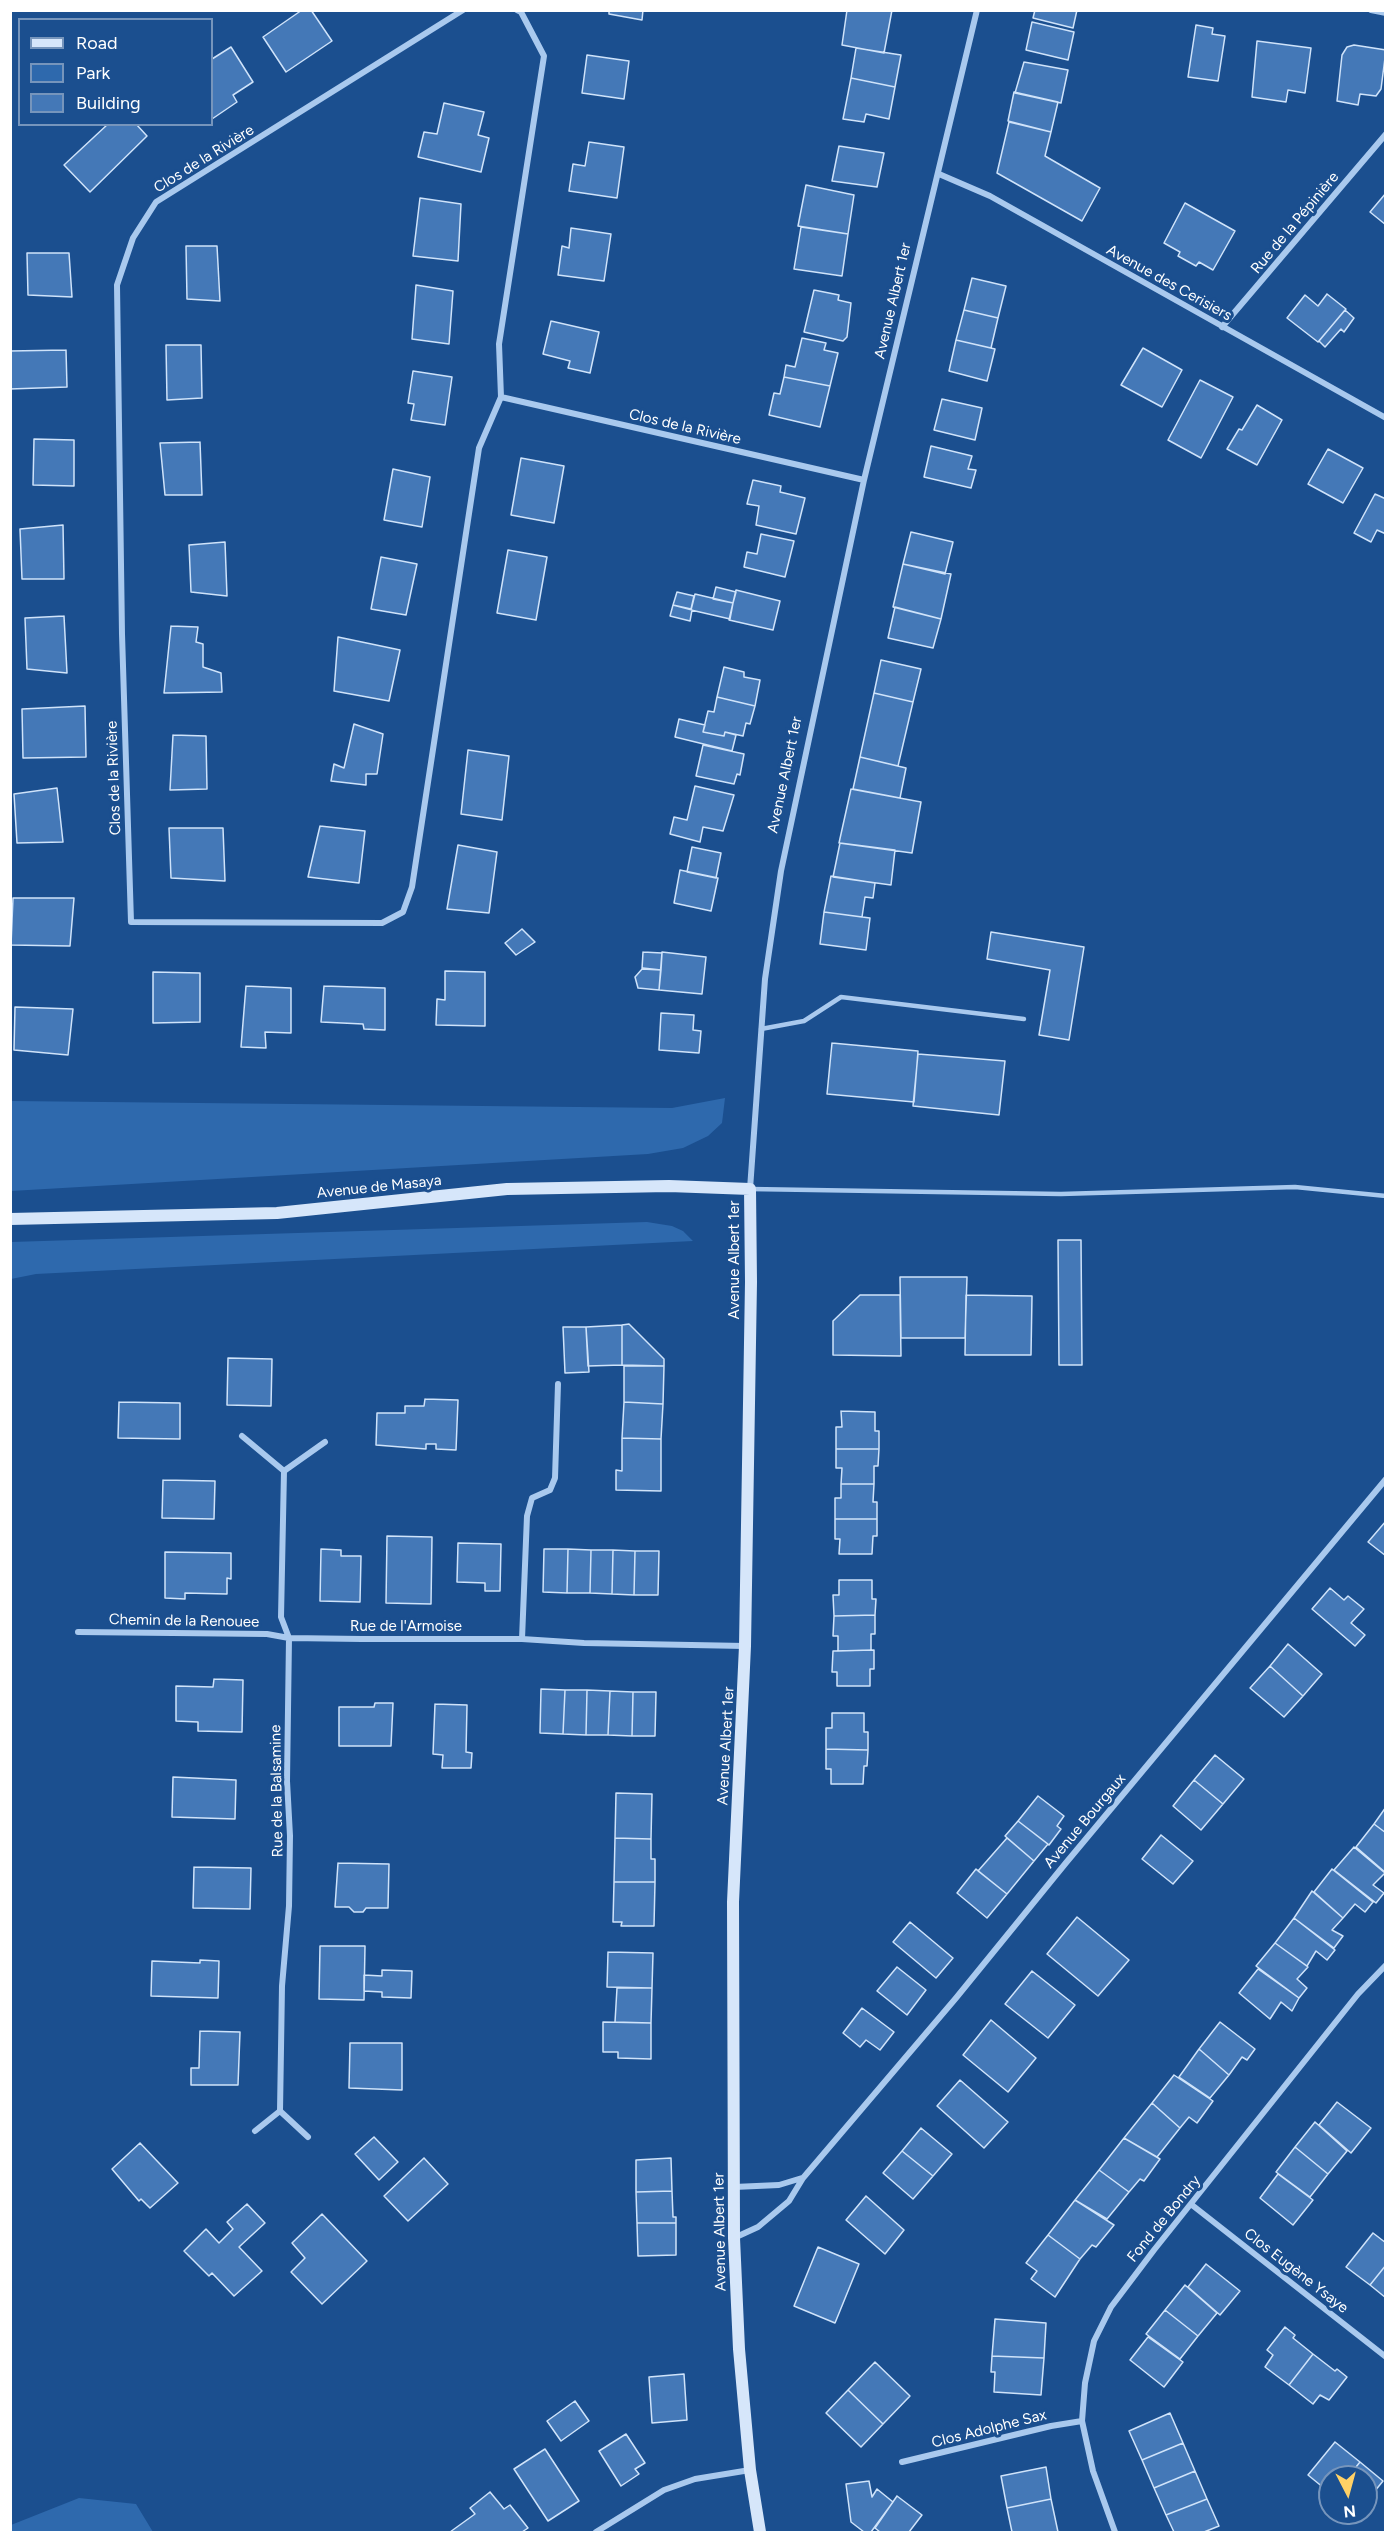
<!DOCTYPE html>
<meta charset="utf-8">
<style>
body{margin:0}
#map{position:relative;width:1396px;height:2543px;overflow:hidden;background:#1b4f8f;font-family:Figtree,sans-serif}
canvas{display:block}
.frame{position:absolute;inset:0;border:12px solid #fff;pointer-events:none}
.legend{position:absolute;left:18px;top:18px;width:195px;height:108px;box-sizing:border-box;background:#1b4f8f;border:2px solid #7695bc;margin:0;padding:8px 10px;list-style:none;font-size:18px;color:#fff}
.legend li{display:flex;align-items:center;gap:12px;height:30px}
.legend b{width:30px;border:2px solid #7695bc}
.north{position:absolute;left:1318px;top:2465px;width:60px;height:60px;box-sizing:border-box;background:#1b4f8f;border:2px solid #7695bc;border-radius:50%;rotate:174deg;font-size:16px;font-weight:700;line-height:24px;text-align:center;color:#fff}
.north::after{content:'';display:block;margin:auto;width:21px;height:27px;background:#ffd166;clip-path:polygon(50% 0,100% 100%,50% 72%,0 100%)}
</style>
<div id="map">
<canvas width="1396" height="2543"></canvas>
<div class="frame"></div>
<ul class="legend">
<li><b style="height:8px;background:#d6e6fa"></b>Road</li>
<li><b style="height:16px;background:#2e69ad"></b>Park</li>
<li><b style="height:16px;background:#4478b7"></b>Building</li>
</ul>
<div class="north">N</div>
</div>
<script>
const g = document.querySelector('canvas').getContext('2d');
g.lineJoin = 'round';
function fillPath(path, color) { g.fillStyle = color; g.fill(path, 'evenodd'); }
const shape = rows => new Path2D(rows.map(r => 'M' + r).join(''));
function stroke(path, color, width, dash) { g.strokeStyle = color; g.lineWidth = width; g.lineCap = dash ? 'butt' : 'round'; g.setLineDash(dash || []); g.stroke(path); }
function label(font, color, halo, rows, align = 'center') {
  g.font = font + ' Figtree,sans-serif'; g.lineWidth = 6; g.setLineDash([]); g.textBaseline = 'middle'; g.strokeStyle = halo; g.fillStyle = color; for (const [text, x, y, turn = 0] of rows) {
    g.save(); g.translate(x, y); g.rotate((+turn || 0) * Math.PI / 180); g.textAlign = isNaN(turn) ? turn : align; if (halo) g.strokeText(text, 0, 0); g.fillText(text, 0, 0); g.restore();
  }
}
fillPath(shape([
 [725,1098,722,1123,708,1136,683,1148,648,1154,11,1191,11,1101,672,1108],
 [647,1222,672,1226,683,1231,693,1241,36,1274,11,1279,11,1242],
 [79,2498,136,2504,153,2532,11,2532,11,2525]
]), '#2e69ad');
const building = shape([
 [302,10,311,10,332,41,286,72,263,37,302,10],
 [609,10,643,10,642,20,609,14,609,10],
 [847,10,892,10,884,53,842,45,847,10],
 [1035,10,1077,10,1073,28,1033,18,1035,10],
 [1032,22,1074,32,1068,60,1026,50,1032,22],
 [1196,25,1213,28,1212,34,1225,36,1218,81,1188,77,1196,25],
 [1257,41,1311,48,1305,93,1288,90,1286,102,1252,97,1257,41],
 [1354,45,1386,50,1381,89,1376,96,1360,94,1358,105,1337,101,1342,55,1347,47,1354,45],
 [231,47,253,82,233,95,237,102,212,119,212,59,231,47],
 [856,48,901,55,895,87,851,78,856,48],
 [587,55,629,61,624,99,582,93,587,55],
 [1024,62,1068,70,1061,103,1015,93,1024,62],
 [851,78,895,87,889,119,866,114,864,122,843,119,851,78],
 [1014,92,1058,102,1051,132,1008,121,1014,92],
 [444,103,484,112,478,135,489,138,481,172,418,157,424,132,437,134,444,103],
 [1009,122,1051,132,1045,156,1100,188,1082,221,997,173,1009,122],
 [108,124,136,124,147,136,90,192,64,165,108,124],
 [589,142,624,147,617,198,569,191,573,164,585,166,589,142],
 [839,146,884,153,877,187,832,181,839,146],
 [806,185,854,195,848,234,798,226,806,185],
 [1386,193,1386,225,1370,212,1386,193],
 [420,198,461,204,458,261,413,256,420,198],
 [1185,203,1235,231,1213,270,1199,262,1196,266,1178,256,1180,252,1164,243,1185,203],
 [801,227,848,234,842,276,794,269,801,227],
 [571,228,611,234,604,281,558,275,562,246,569,248,571,228],
 [186,246,217,246,220,301,187,299,186,246],
 [27,253,69,253,72,297,28,295,27,253],
 [972,278,1006,286,998,318,964,310,972,278],
 [416,285,453,291,449,344,412,339,416,285],
 [814,290,839,295,838,300,851,303,847,337,843,341,804,332,814,290],
 [1327,294,1346,309,1318,342,1287,318,1305,295,1318,306,1327,294],
 [964,310,998,318,991,348,956,340,964,310],
 [1345,310,1354,318,1344,332,1341,329,1325,347,1319,341,1345,310],
 [551,321,599,332,590,373,568,368,570,361,543,354,551,321],
 [802,338,826,343,824,350,838,353,830,386,784,377,786,365,795,367,802,338],
 [956,340,995,349,987,381,949,371,956,340],
 [166,345,201,345,202,398,167,400,166,345],
 [1143,348,1182,370,1162,407,1121,385,1143,348],
 [66,350,67,387,10,389,10,351,66,350],
 [413,371,452,377,445,425,411,420,414,404,408,403,413,371],
 [784,377,830,386,820,427,769,415,774,393,780,394,784,377],
 [1200,380,1233,397,1201,458,1168,440,1200,380],
 [942,399,982,408,975,440,934,430,942,399],
 [1257,405,1282,420,1257,465,1227,449,1239,429,1242,430,1257,405],
 [34,439,74,440,74,486,33,485,34,439],
 [200,442,202,495,165,495,160,443,200,442],
 [931,446,972,456,968,469,976,470,971,488,924,477,931,446],
 [1328,449,1363,468,1343,503,1308,484,1328,449],
 [521,458,564,466,554,523,511,515,521,458],
 [393,469,430,477,422,527,384,520,393,469],
 [753,480,781,486,780,492,805,498,796,534,756,525,759,506,747,504,753,480],
 [1375,494,1386,499,1386,534,1377,530,1371,542,1354,533,1375,494],
 [63,525,64,579,22,579,20,529,63,525],
 [911,532,953,542,945,574,903,564,911,532],
 [761,534,794,541,785,577,744,567,747,552,757,554,761,534],
 [225,542,227,596,191,592,189,545,225,542],
 [508,550,547,557,536,620,497,613,508,550],
 [381,557,417,564,406,615,371,609,381,557],
 [903,564,951,574,941,619,893,607,903,564],
 [716,587,736,592,733,603,713,599,716,587],
 [736,590,780,601,773,630,729,620,736,590],
 [677,592,694,596,691,609,673,605,677,592],
 [695,594,733,603,730,619,691,610,695,594],
 [673,605,692,610,690,621,670,616,673,605],
 [895,607,941,619,933,648,888,638,895,607],
 [64,616,67,673,27,669,25,618,64,616],
 [171,626,198,627,196,642,203,644,203,667,221,673,222,692,164,693,171,626],
 [338,637,400,650,389,701,334,691,338,637],
 [881,660,921,669,913,702,874,693,881,660],
 [724,667,744,672,744,677,760,680,755,706,717,697,724,667],
 [874,693,913,702,898,766,860,757,874,693],
 [717,697,755,706,750,724,746,723,743,736,725,732,724,736,703,732,708,711,714,712,717,697],
 [85,706,86,757,23,758,22,709,85,706],
 [679,719,705,725,703,732,724,736,725,732,736,735,732,751,675,737,679,719],
 [354,724,383,734,377,774,366,774,366,785,331,781,334,764,344,768,354,724],
 [173,735,206,736,207,789,170,790,173,735],
 [703,745,744,754,740,775,737,774,734,784,696,776,703,745],
 [468,750,509,756,502,820,461,814,468,750],
 [860,757,906,768,900,798,853,789,860,757],
 [695,786,734,795,723,831,703,827,700,842,670,834,674,817,687,820,695,786],
 [57,788,63,842,17,843,14,794,57,788],
 [851,789,921,802,912,853,839,843,851,789],
 [320,826,365,831,359,883,308,877,320,826],
 [169,828,223,828,225,881,171,878,169,828],
 [840,843,895,850,891,885,833,877,840,843],
 [458,845,497,852,489,913,447,909,458,845],
 [692,847,721,853,716,878,687,872,692,847],
 [680,870,718,878,711,911,674,903,680,870],
 [831,876,875,883,873,898,865,897,862,917,824,912,831,876],
 [13,898,74,898,70,946,11,945,13,898],
 [824,912,870,918,866,950,820,944,824,912],
 [522,929,535,942,516,955,505,943,522,929],
 [991,932,1084,947,1069,1040,1039,1035,1050,970,987,959,991,932],
 [643,952,662,953,661,970,642,969,643,952],
 [662,952,706,957,702,994,659,990,662,952],
 [643,968,661,970,659,990,638,988,635,977,643,968],
 [445,971,485,972,485,1026,436,1025,437,999,445,1000,445,971],
 [153,972,200,973,200,1022,153,1023,153,972],
 [246,986,291,988,291,1033,265,1032,266,1048,241,1047,246,986],
 [324,986,385,988,385,1030,364,1029,363,1024,321,1022,324,986],
 [15,1007,73,1009,68,1055,14,1050,15,1007],
 [661,1013,694,1015,693,1030,701,1031,699,1053,659,1050,661,1013],
 [832,1043,918,1051,914,1102,827,1094,832,1043],
 [918,1054,1005,1061,999,1115,913,1106,918,1054],
 [1058,1240,1081,1240,1082,1365,1059,1365,1058,1240],
 [900,1277,967,1277,965,1338,901,1338,900,1277],
 [860,1295,900,1295,901,1356,833,1355,833,1321,860,1295],
 [966,1295,1032,1296,1031,1355,965,1355,966,1295],
 [629,1324,664,1359,664,1366,622,1365,622,1325,629,1324],
 [622,1325,622,1365,588,1366,586,1327,622,1325],
 [563,1327,586,1327,589,1372,565,1373,563,1327],
 [228,1358,272,1359,271,1406,227,1405,228,1358],
 [624,1366,664,1366,663,1404,624,1402,624,1366],
 [425,1399,458,1400,456,1450,436,1449,436,1444,426,1444,426,1449,376,1445,377,1413,405,1413,405,1406,424,1406,425,1399],
 [119,1402,180,1403,180,1439,118,1438,119,1402],
 [624,1402,663,1404,661,1439,622,1438,624,1402],
 [841,1411,875,1412,875,1431,879,1431,879,1449,836,1449,836,1427,842,1427,841,1411],
 [622,1438,661,1439,661,1491,616,1490,616,1470,622,1471,622,1438],
 [836,1449,879,1449,878,1466,874,1466,874,1484,841,1484,842,1468,836,1468,836,1449],
 [163,1480,215,1481,214,1519,162,1518,163,1480],
 [841,1484,874,1484,873,1502,877,1502,877,1519,835,1519,835,1498,841,1498,841,1484],
 [835,1519,877,1519,877,1536,873,1536,872,1554,839,1554,840,1539,835,1539,835,1519],
 [1386,1521,1386,1556,1368,1542,1386,1521],
 [387,1536,432,1537,431,1604,386,1603,387,1536],
 [458,1543,501,1544,500,1591,485,1591,485,1583,457,1582,458,1543],
 [321,1549,341,1550,341,1556,361,1556,360,1602,320,1601,321,1549],
 [544,1549,568,1549,567,1593,543,1592,544,1549],
 [568,1549,591,1550,590,1593,567,1593,568,1549],
 [591,1550,613,1550,612,1594,590,1593,591,1550],
 [613,1550,635,1551,634,1595,612,1594,613,1550],
 [635,1551,659,1551,658,1595,634,1595,635,1551],
 [165,1552,231,1553,231,1579,227,1578,227,1594,185,1593,185,1599,165,1598,165,1552],
 [839,1580,872,1580,872,1599,876,1599,875,1615,834,1616,833,1595,839,1595,839,1580],
 [1330,1588,1344,1600,1348,1596,1364,1609,1351,1623,1365,1635,1355,1646,1312,1609,1330,1588],
 [875,1615,875,1634,871,1634,871,1650,838,1651,838,1636,833,1636,834,1616,875,1615],
 [1288,1644,1322,1674,1303,1696,1270,1666,1288,1644],
 [874,1650,874,1669,870,1669,870,1686,837,1686,837,1672,832,1672,833,1651,874,1650],
 [1270,1666,1303,1696,1284,1717,1250,1688,1270,1666],
 [214,1679,243,1680,242,1732,198,1731,198,1722,176,1721,176,1686,213,1687,214,1679],
 [541,1689,565,1690,563,1734,540,1733,541,1689],
 [565,1690,587,1690,586,1735,563,1734,565,1690],
 [587,1690,610,1691,608,1735,586,1735,587,1690],
 [610,1691,633,1692,632,1736,608,1735,610,1691],
 [633,1692,656,1692,655,1736,632,1736,633,1692],
 [375,1703,393,1703,391,1746,339,1746,339,1707,374,1707,375,1703],
 [435,1704,467,1705,466,1752,472,1753,471,1768,442,1768,443,1755,433,1754,435,1704],
 [832,1713,864,1713,864,1732,868,1732,868,1750,826,1749,826,1728,832,1728,832,1713],
 [826,1749,868,1750,867,1766,864,1766,863,1784,831,1784,831,1769,826,1769,826,1749],
 [1215,1755,1244,1779,1223,1804,1194,1780,1215,1755],
 [173,1777,236,1780,235,1819,172,1817,173,1777],
 [1194,1780,1223,1804,1201,1830,1173,1806,1194,1780],
 [616,1793,652,1794,651,1839,615,1838,616,1793],
 [1038,1796,1064,1816,1057,1826,1061,1829,1049,1845,1018,1821,1038,1796],
 [1386,1807,1386,1833,1374,1824,1386,1807],
 [1018,1821,1048,1844,1034,1861,1005,1836,1018,1821],
 [1374,1824,1386,1833,1386,1873,1356,1847,1374,1824],
 [1161,1835,1193,1861,1173,1884,1142,1859,1161,1835],
 [615,1838,651,1839,651,1859,655,1859,655,1882,614,1882,615,1838],
 [1007,1838,1034,1861,1007,1894,978,1871,1007,1838],
 [1354,1847,1385,1873,1373,1885,1384,1893,1376,1903,1334,1870,1354,1847],
 [338,1863,389,1864,388,1908,366,1908,363,1912,354,1912,349,1907,335,1907,338,1863],
 [194,1867,251,1868,250,1909,193,1908,194,1867],
 [976,1869,1007,1894,987,1918,957,1893,976,1869],
 [1332,1869,1373,1902,1365,1912,1355,1904,1343,1918,1314,1892,1332,1869],
 [614,1882,655,1882,654,1926,621,1926,622,1922,613,1922,614,1882],
 [1312,1891,1343,1918,1332,1930,1343,1936,1334,1948,1294,1918,1312,1891],
 [1077,1917,1129,1960,1098,1996,1047,1954,1077,1917],
 [1294,1918,1335,1950,1327,1960,1316,1951,1307,1966,1275,1943,1294,1918],
 [910,1922,953,1958,936,1978,893,1942,910,1922],
 [1275,1943,1308,1967,1297,1979,1307,1988,1299,1998,1256,1966,1275,1943],
 [320,1946,365,1946,364,2000,319,1999,320,1946],
 [608,1952,653,1953,652,1988,607,1987,608,1952],
 [200,1960,219,1961,218,1998,151,1996,152,1961,200,1963,200,1960],
 [897,1967,926,1990,907,2015,877,1991,897,1967],
 [1258,1969,1299,1998,1292,2011,1281,2002,1270,2019,1239,1993,1258,1969],
 [382,1970,412,1971,411,1998,382,1997,382,1992,364,1991,364,1975,382,1976,382,1970],
 [1032,1971,1075,2005,1048,2038,1005,2004,1032,1971],
 [617,1988,652,1988,651,2023,615,2022,617,1988],
 [862,2008,894,2032,880,2050,866,2040,860,2047,843,2033,862,2008],
 [991,2020,1036,2058,1008,2092,963,2055,991,2020],
 [603,2022,651,2023,651,2059,618,2058,618,2052,603,2052,603,2022],
 [1220,2022,1255,2049,1247,2060,1242,2057,1229,2075,1199,2049,1220,2022],
 [200,2031,240,2032,238,2085,191,2085,191,2068,199,2068,200,2031],
 [350,2043,402,2043,402,2090,349,2088,350,2043],
 [1199,2049,1229,2075,1210,2098,1179,2077,1199,2049],
 [1174,2075,1213,2101,1197,2123,1189,2117,1180,2128,1152,2103,1174,2075],
 [960,2080,1008,2122,984,2148,937,2106,960,2080],
 [1337,2102,1371,2128,1351,2153,1319,2125,1337,2102],
 [1152,2103,1180,2128,1157,2157,1124,2138,1152,2103],
 [1315,2122,1347,2151,1328,2174,1295,2147,1315,2122],
 [921,2128,952,2154,933,2176,902,2151,921,2128],
 [374,2137,398,2162,379,2180,355,2154,374,2137],
 [1124,2138,1160,2159,1144,2181,1140,2179,1129,2192,1099,2170,1124,2138],
 [140,2143,178,2183,150,2208,141,2199,139,2201,112,2169,140,2143],
 [1295,2147,1328,2174,1310,2197,1276,2172,1295,2147],
 [902,2151,933,2176,913,2199,883,2173,902,2151],
 [424,2158,448,2184,408,2221,384,2196,424,2158],
 [671,2158,672,2191,636,2192,636,2160,671,2158],
 [1099,2170,1129,2192,1107,2219,1075,2200,1099,2170],
 [1278,2174,1313,2200,1293,2225,1260,2198,1278,2174],
 [672,2191,673,2217,676,2217,676,2223,637,2223,636,2192,672,2191],
 [866,2196,904,2230,885,2254,846,2220,866,2196],
 [1075,2200,1114,2225,1096,2247,1092,2245,1080,2259,1048,2235,1075,2200],
 [247,2204,265,2223,239,2247,262,2271,234,2296,212,2273,209,2276,184,2251,206,2229,219,2243,233,2229,227,2222,247,2204],
 [322,2214,367,2261,322,2304,291,2272,305,2258,292,2243,322,2214],
 [637,2223,676,2223,676,2255,638,2256,637,2223],
 [1373,2233,1386,2243,1386,2265,1370,2285,1346,2267,1373,2233],
 [1048,2235,1080,2259,1055,2297,1031,2279,1037,2271,1026,2263,1048,2235],
 [818,2247,859,2264,835,2323,794,2306,818,2247],
 [1206,2264,1240,2291,1220,2315,1188,2287,1206,2264],
 [1386,2265,1386,2298,1370,2285,1386,2265],
 [1185,2285,1217,2313,1198,2336,1165,2310,1185,2285],
 [1165,2310,1198,2336,1180,2359,1146,2334,1165,2310],
 [995,2319,1046,2323,1044,2358,992,2356,995,2319],
 [1285,2327,1295,2335,1293,2338,1313,2354,1289,2385,1265,2367,1273,2355,1267,2350,1285,2327],
 [1148,2337,1183,2362,1164,2387,1130,2360,1148,2337],
 [1313,2354,1335,2371,1337,2369,1347,2377,1329,2400,1320,2395,1313,2404,1289,2385,1313,2354],
 [992,2356,1044,2358,1041,2395,994,2392,995,2372,991,2372,992,2356],
 [875,2362,910,2396,883,2424,848,2390,875,2362],
 [684,2374,687,2420,652,2423,649,2377,684,2374],
 [848,2390,883,2424,861,2447,826,2413,848,2390],
 [575,2401,589,2421,561,2441,547,2421,575,2401],
 [1170,2413,1183,2443,1142,2460,1129,2431,1170,2413],
 [626,2434,645,2463,635,2469,639,2474,621,2486,599,2451,626,2434],
 [1335,2442,1360,2462,1348,2477,1330,2477,1330,2493,1308,2475,1335,2442],
 [1183,2443,1195,2471,1154,2488,1142,2460,1183,2443],
 [545,2449,579,2501,548,2521,514,2469,545,2449],
 [1360,2462,1383,2481,1366,2502,1366,2477,1348,2477,1360,2462],
 [1046,2467,1051,2499,1007,2508,1001,2476,1046,2467],
 [1195,2471,1207,2499,1166,2515,1154,2488,1195,2471],
 [869,2481,872,2497,877,2489,893,2502,871,2532,864,2532,851,2522,846,2484,869,2481],
 [490,2492,504,2509,510,2505,528,2528,522,2532,450,2532,475,2514,470,2508,490,2492],
 [897,2496,922,2515,909,2532,880,2532,875,2528,897,2496],
 [1051,2499,1058,2532,1012,2532,1007,2508,1051,2499],
 [1207,2499,1219,2526,1204,2532,1174,2532,1166,2515,1207,2499]
]);
fillPath(building, '#4478b7');
stroke(building, '#cfe3fa', 1.5);
stroke(shape([
 [761,1029,804,1021,841,997,1024,1019],
 [750,1189,1061,1194,1295,1187,1386,1196]
]), '#a9c9ee', 4.5);
stroke(shape([
 [463,10,156,202,133,238,117,285,122,634,131,922,382,923,403,912,412,887,479,448,501,397,499,344,544,56,521,12,517,10],
 [1371,10,1386,13],
 [939,174,990,196,1386,418],
 [1222,327,1386,134],
 [501,397,864,480],
 [750,1189,765,979,781,871,864,480,977,10],
 [242,1436,284,1471],
 [78,1632,267,1634,289,1638,362,1639,522,1639,584,1643,745,1646],
 [522,1639,527,1516,532,1498,550,1490,555,1478,558,1384],
 [255,2131,280,2111],
 [308,2137,280,2111,282,1986,289,1906,290,1836,287,1781,289,1638,281,1617,284,1471,325,1442],
 [734,2187,779,2185,802,2178],
 [1192,2205,1386,2357],
 [734,2238,758,2227,789,2201,803,2178,956,1998,1065,1864,1386,1479],
 [902,2462,1051,2426,1082,2421],
 [596,2532,664,2490,695,2479,750,2470],
 [1115,2532,1093,2471,1082,2421,1085,2383,1094,2341,1111,2307,1154,2250,1358,1994,1386,1965]
]), '#a9c9ee', 6);
stroke(shape([
 [10,1219,277,1213,507,1189,669,1186,750,1189,751,1282,745,1646,733,1902,734,2238,739,2349,750,2470,760,2532]
]), '#d6e6fa', 12);
label('15px', '#fff', '#1b4f8f', [
 ["Clos de la Rivière",204,159,-32],
 ["Rue de la Pépinière",1295,223,-50],
 ["Avenue des Cerisiers",1169,283,29],
 ["Avenue Albert 1er",893,301,-77],
 ["Clos de la Rivière",685,427,13],
 ["Avenue Albert 1er",785,775,-78],
 ["Clos de la Rivière",114,778,-92],
 ["Avenue de Masaya",379,1187,-6],
 ["Avenue Albert 1er",735,1260,-90],
 ["Chemin de la Renouee",184,1621,1],
 ["Rue de l'Armoise",406,1627],
 ["Avenue Albert 1er",726,1746,-87],
 ["Rue de la Balsamine",277,1791,-91],
 ["Avenue Bourgaux",1085,1821,-50],
 ["Fond de Bondry",1164,2219,-51],
 ["Avenue Albert 1er",720,2232,-91],
 ["Clos Eugène Ysaye",1296,2271,38],
 ["Clos Adolphe Sax",989,2429,-14]
]);
</script>
